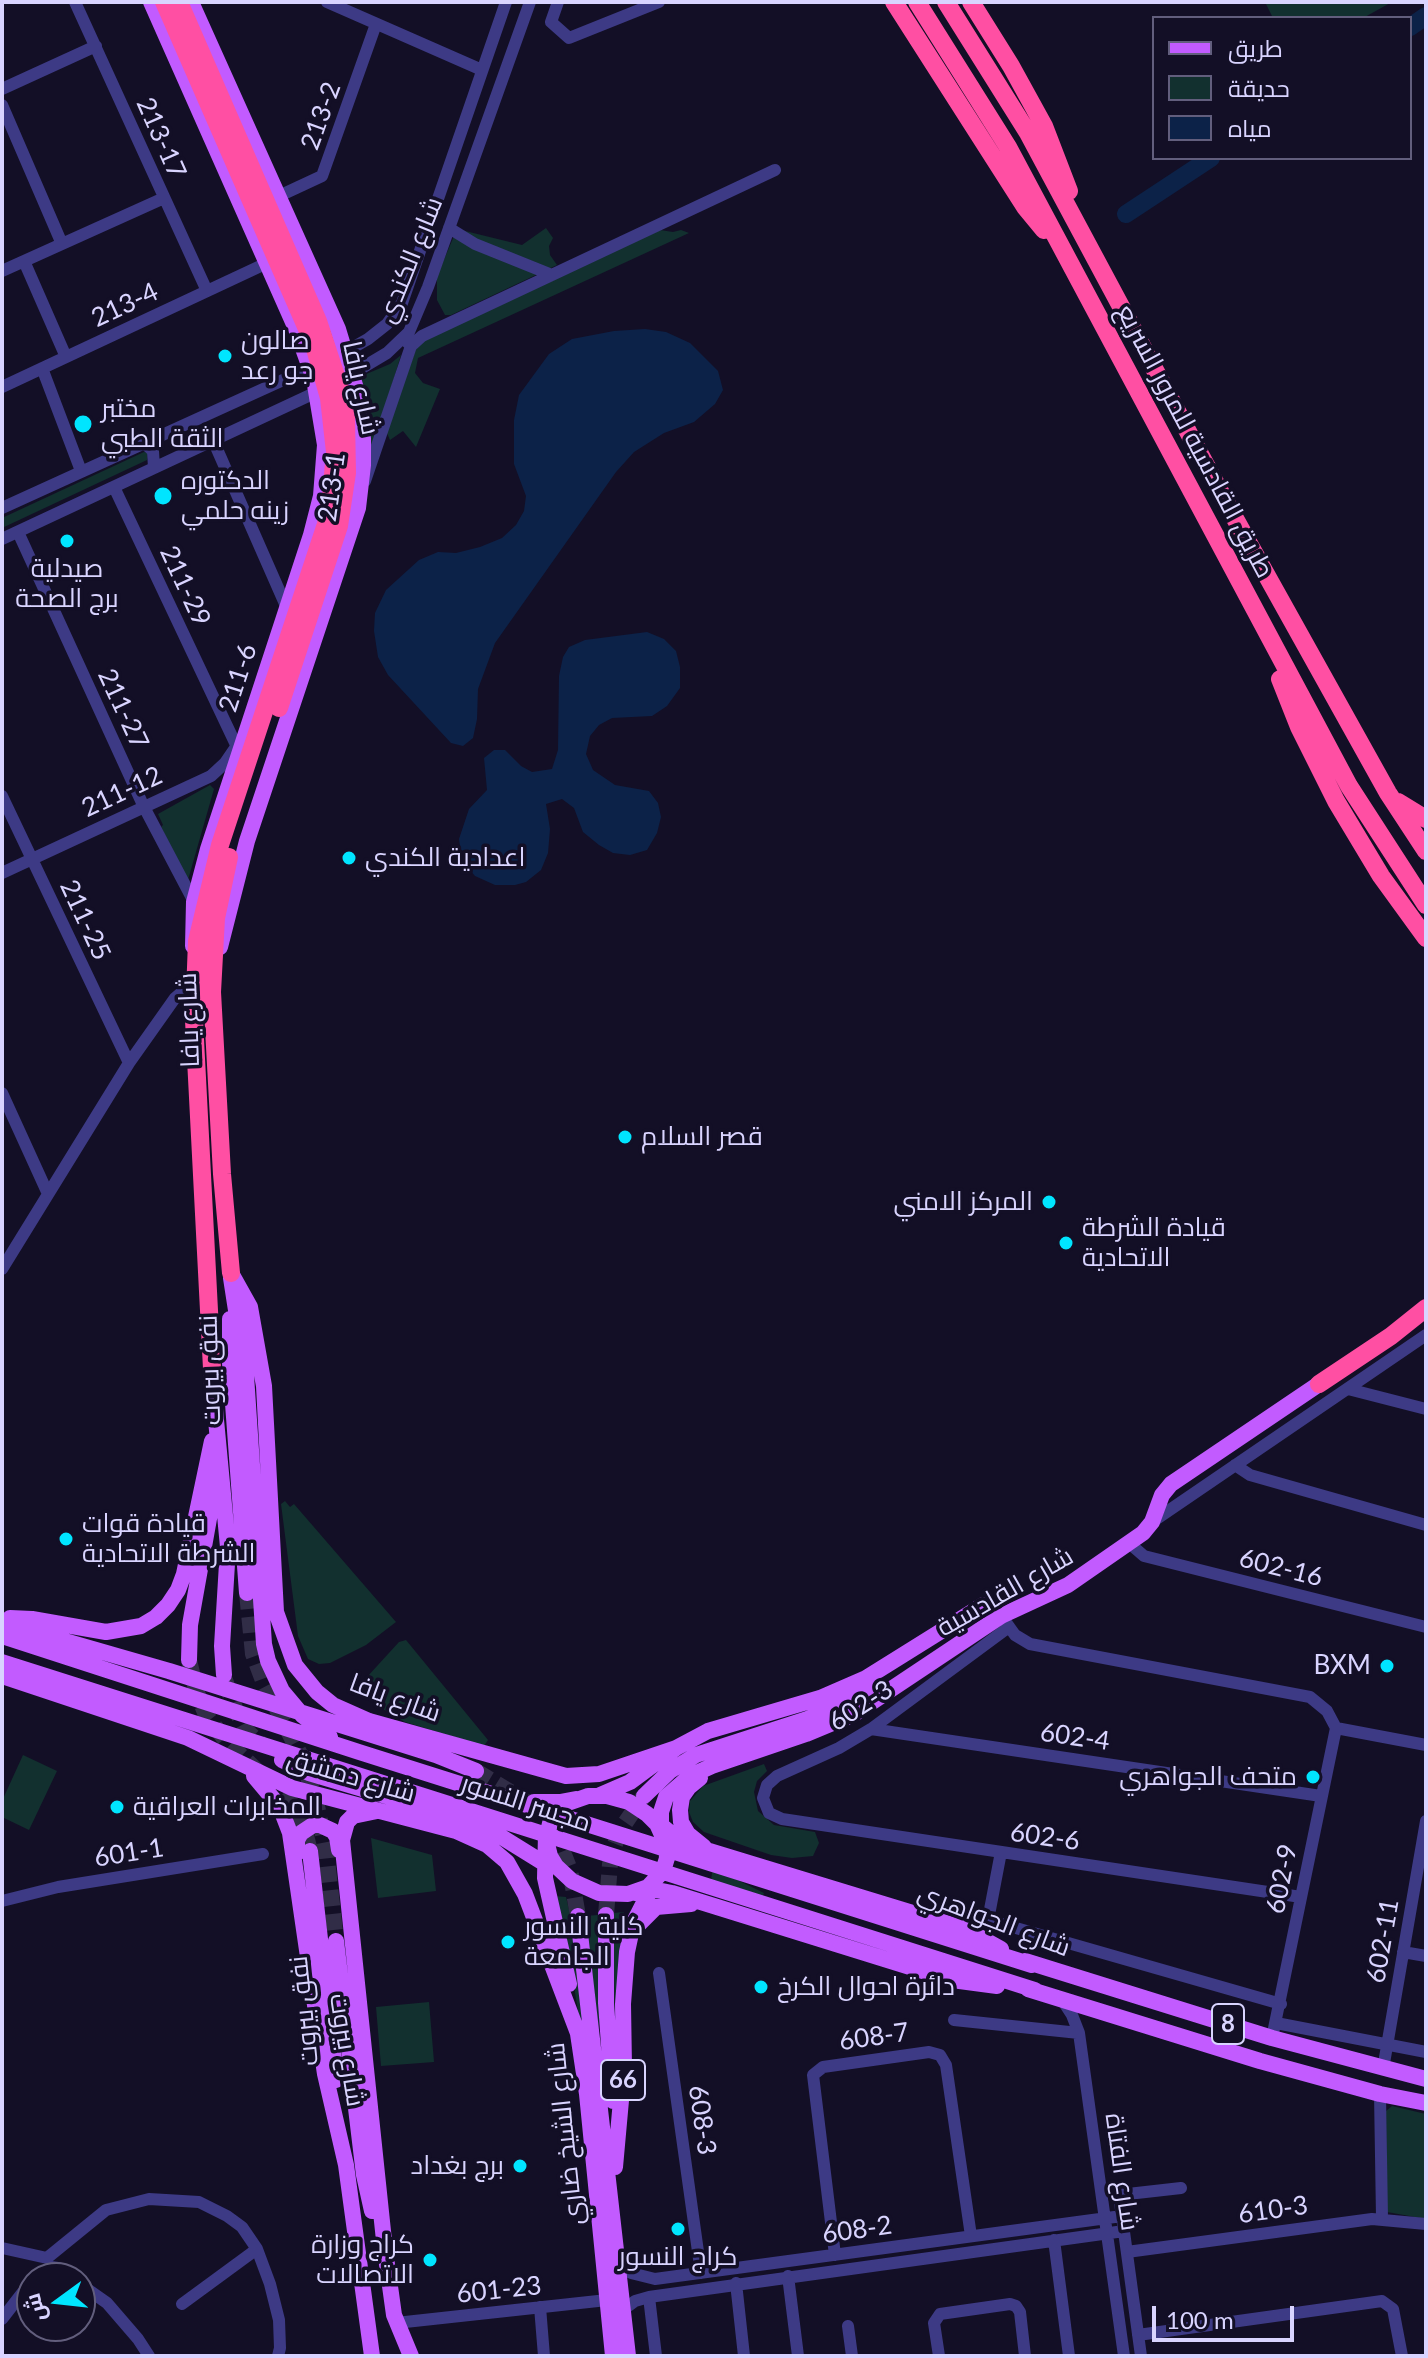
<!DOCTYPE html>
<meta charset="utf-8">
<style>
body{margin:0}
#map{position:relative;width:1428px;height:2358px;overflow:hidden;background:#130f26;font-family:Lato,Cairo,sans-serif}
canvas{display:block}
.frame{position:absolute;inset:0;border:4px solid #d9d4ff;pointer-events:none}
.legend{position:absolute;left:1152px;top:16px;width:260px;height:144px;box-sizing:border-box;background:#130f26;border:2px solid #625e7d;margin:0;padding:10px 14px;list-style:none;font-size:24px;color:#d9d4ff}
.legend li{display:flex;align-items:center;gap:16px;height:40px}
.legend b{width:40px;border:2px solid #625e7d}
.north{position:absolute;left:16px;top:2262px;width:80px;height:80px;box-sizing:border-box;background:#130f26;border:2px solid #625e7d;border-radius:50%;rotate:255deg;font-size:22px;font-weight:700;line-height:32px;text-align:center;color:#d9d4ff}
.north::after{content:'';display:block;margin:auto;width:28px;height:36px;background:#00e5ff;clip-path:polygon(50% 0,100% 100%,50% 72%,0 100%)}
.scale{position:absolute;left:1152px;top:2306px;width:142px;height:36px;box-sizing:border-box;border:4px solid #d9d4ff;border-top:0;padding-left:10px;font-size:24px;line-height:28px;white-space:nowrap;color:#d9d4ff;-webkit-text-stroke:6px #130f26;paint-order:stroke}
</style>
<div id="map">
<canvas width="1428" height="2358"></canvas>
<div class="frame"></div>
<ul class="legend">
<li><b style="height:10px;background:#c25bff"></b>طريق</li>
<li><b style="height:22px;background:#12302f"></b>حديقة</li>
<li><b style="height:22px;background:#0c2248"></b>مياه</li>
</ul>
<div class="north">ش</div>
<div class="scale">100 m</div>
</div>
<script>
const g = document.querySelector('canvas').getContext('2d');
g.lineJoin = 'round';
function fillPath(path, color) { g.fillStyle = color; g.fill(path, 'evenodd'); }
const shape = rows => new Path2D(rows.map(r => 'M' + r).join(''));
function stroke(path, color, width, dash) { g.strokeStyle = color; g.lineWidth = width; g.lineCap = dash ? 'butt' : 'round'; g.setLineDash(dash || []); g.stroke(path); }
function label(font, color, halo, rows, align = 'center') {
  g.font = font + ' Lato,Cairo,sans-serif'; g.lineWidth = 7; g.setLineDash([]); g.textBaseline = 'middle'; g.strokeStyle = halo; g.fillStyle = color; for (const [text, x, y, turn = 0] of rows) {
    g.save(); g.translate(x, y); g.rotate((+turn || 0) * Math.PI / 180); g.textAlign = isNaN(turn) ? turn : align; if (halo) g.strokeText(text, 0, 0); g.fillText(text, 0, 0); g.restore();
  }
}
fillPath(shape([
 [1265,2,1392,2,1363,18,1273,18],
 [546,228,553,238,549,246,550,255,557,265,451,315,445,315,437,300,437,276,457,229,522,245],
 [660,230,673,232,681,230,689,233,418,358,415,373,423,383,440,389,416,447,403,431,390,440,386,431,416,349,424,339],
 [401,355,369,461,359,383,364,375,390,364],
 [144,452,148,453,147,460,2,528,2,518],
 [210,785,214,789,188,880,161,827,163,825,158,814],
 [285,1501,290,1507,294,1504,396,1622,366,1645,330,1663,319,1664,308,1659,298,1636,281,1504],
 [406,1640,488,1740,484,1746,405,1722,376,1705,369,1696,367,1677,399,1642],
 [23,1755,57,1771,29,1830,2,1817,2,1801],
 [764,1764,767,1771,757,1781,754,1792,758,1811,774,1825,815,1832,819,1843,813,1856,792,1858,771,1855,704,1832,693,1822,689,1812,690,1801,703,1786],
 [371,1838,432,1855,436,1891,378,1898],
 [713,1868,764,1893,761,1900,710,1885],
 [554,1896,566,1897,570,1914,587,2064,571,1969],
 [624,1912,615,2033,613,1913],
 [598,1915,599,2033,585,1916],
 [429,2002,434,2062,381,2066,376,2007],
 [1392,2106,1426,2114,1426,2219,1387,2212,1386,2111]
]), '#12302f');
fillPath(shape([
 [645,329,666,332,690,343,718,371,723,390,715,404,694,422,664,433,634,452,616,472,495,643,478,689,477,719,473,738,463,746,451,743,388,675,378,657,374,631,375,613,386,590,419,560,438,552,456,553,480,547,502,538,516,525,524,511,526,496,514,464,514,420,519,395,549,354,572,339,614,331],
 [647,632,664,639,676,651,680,667,680,688,667,706,652,716,612,718,599,725,590,736,586,754,593,770,615,785,649,791,658,803,661,817,657,833,647,850,630,855,613,853,599,845,583,832,574,808,562,799,546,804,550,829,548,853,541,870,526,882,515,885,495,885,475,876,462,861,459,839,469,809,487,790,484,758,494,750,505,750,521,766,532,772,552,769,558,750,559,676,563,657,569,647,585,640]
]), '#0c2248');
stroke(shape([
 [1410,27,1426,16],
 [1126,214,1211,158]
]), '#0c2248', 18);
stroke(shape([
 [247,1593,253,1654,265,1686,301,1756,316,1801,326,1850,336,1941],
 [189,1660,196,1690,206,1715,227,1742,291,1803,303,1824,310,1851],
 [225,1680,236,1711,247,1731,263,1746],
 [476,1771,530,1804],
 [554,1829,570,1870,578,1916],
 [606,1915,610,1864,615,1844,621,1829,643,1797]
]), '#312d47', 16, [16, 8]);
stroke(shape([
 [75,2,207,291],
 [327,2,482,70],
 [558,2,551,22,569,38,659,2],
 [2,89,96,46],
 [2,105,62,244],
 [279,196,322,176,376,24],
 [449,228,475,244,552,275],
 [24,261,66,357],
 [2,271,164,198],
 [411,346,422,336,775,170],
 [340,355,368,339,387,324,402,303,506,2],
 [42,368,81,471],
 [345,378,387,353,409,332,428,287,530,2],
 [2,387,267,263],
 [213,440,286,606],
 [144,443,153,451,154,468],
 [365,481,411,346,406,341],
 [114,487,237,747],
 [2,508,316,365],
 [18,532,143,805,194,902],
 [2,539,321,390],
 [2,796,129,1063],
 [2,873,211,776,225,763,238,744],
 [2,1093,48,1194],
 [2,1269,129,1063,175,998,182,992,199,988],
 [1348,1389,1426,1409],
 [1235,1465,1250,1475,1426,1525],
 [1152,1522,1426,1335],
 [1129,1543,1144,1556,1426,1627],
 [1005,1621,1015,1635,1030,1644,1310,1697,1327,1711,1336,1728],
 [1009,1627,871,1729,839,1748,777,1776,767,1785,763,1798,769,1813,782,1819,1301,1897],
 [1336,1728,1426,1745],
 [871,1729,1321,1796],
 [1001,1852,988,1920,1281,2004],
 [2,1901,58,1887,263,1854],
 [1403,1952,1426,1956],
 [659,1973,701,2273],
 [1061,1998,1072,2015,1079,2033,1124,2356],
 [954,2020,1079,2033],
 [1276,2023,1426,2052],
 [1272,2038,1336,1728],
 [1383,2069,1426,1821],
 [1380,2094,1382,2218],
 [1054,2240,1069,2356],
 [2,2248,47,2258,106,2210,149,2199,199,2202,227,2216,242,2227,257,2249,270,2284,279,2320,280,2348,278,2356],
 [1127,2252,1372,2219,1426,2224],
 [835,2255,813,2075,823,2067,929,2052,940,2055,946,2065,971,2236],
 [619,2264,631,2273,655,2279,1122,2216],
 [51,2267,58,2268,72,2278],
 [788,2276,798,2356],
 [736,2283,744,2356],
 [80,2284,107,2303,138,2339,149,2356],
 [649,2297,656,2356],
 [182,2304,257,2249],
 [540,2307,544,2356],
 [623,2310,635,2301,649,2297,1124,2231],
 [2,2319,23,2292],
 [396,2323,607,2300],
 [848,2326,852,2356],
 [1138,2335,1382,2301,1393,2309,1402,2356],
 [939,2356,934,2323,940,2314,1010,2304,1016,2306,1020,2312,1025,2356],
 [1141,2356,1119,2195,1181,2188]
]), '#3d3a85', 12);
stroke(shape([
 [151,2,296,329,314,379,325,445,321,496,311,535,208,849,194,902,193,946],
 [191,2,338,329,358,395,363,439,363,465,358,508,247,841,220,947],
 [231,1273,250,1307,264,1386,276,1612,295,1665,317,1692,333,1705,369,1721,566,1776,599,1774,676,1748],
 [231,1278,246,1375,264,1644,268,1661,282,1691,303,1716,330,1737],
 [230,1319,230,1363,247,1593],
 [213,1388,228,1547,222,1646,224,1675],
 [10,1618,32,1619,106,1632,141,1626,156,1617,168,1605,178,1590,184,1574,212,1441],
 [2,1623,169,1671,436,1755,476,1771],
 [2,1636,359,1752,1032,1965],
 [189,1660,190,1625,210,1513,212,1466],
 [2,1662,1035,1990],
 [2,1676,188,1738,292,1788,456,1831,487,1845,507,1862,525,1894,579,2036],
 [282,1760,309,1773,457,1817,500,1836,550,1867],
 [254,1776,280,1807,290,1833,325,2074,346,2165,372,2356],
 [700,1778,689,1787,682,1797,680,1810,681,1822,688,1834,704,1847],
 [600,1795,630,1782,676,1748,708,1731,820,1698,866,1678,983,1605,1001,1616],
 [588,1796,607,1796,629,1802,647,1814,657,1824,666,1844,667,1858,663,1871,648,1887,628,1894,599,1893,572,1881,556,1866,550,1856,546,1840,551,1819,565,1804,588,1796],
 [644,1796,670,1771,696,1755,807,1719,878,1689],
 [534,1802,560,1802,576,1799],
 [377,1811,353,1816,347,1822,342,1840,385,2250,394,2315,411,2356],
 [647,1814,683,1843,965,1929,1001,1949],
 [661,1829,661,1812,666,1797,690,1776,712,1766,806,1734,854,1714,1001,1616,1068,1585,1143,1533,1152,1522,1162,1495,1171,1484,1319,1384],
 [546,1833,545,1878,569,1984],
 [310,1851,336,2080],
 [297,1853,297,1840,301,1833,313,1825,320,1825,333,1831,337,1837,339,1850],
 [635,1893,657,1890,672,1893,952,1980,997,1986],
 [606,1915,606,2003,613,2101],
 [578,1916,628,2356],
 [638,1925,656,1907,691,1904],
 [336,1941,364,2175,372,2211],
 [1025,1961,1272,2038,1426,2079],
 [1028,1989,1260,2061,1380,2094,1426,2103],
 [577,2027,587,2094,613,2356],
 [615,2167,624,2067,623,2004,627,1952,633,1924,653,1885]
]), '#c25bff', 16);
stroke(shape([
 [164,2,314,345,329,398,335,452,331,497,326,524,220,845,197,941,194,1020,213,1388],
 [179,2,318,321,340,388,346,418,347,473,339,526,279,708],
 [894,2,1025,207,1044,230],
 [917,2,1008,147,1349,786,1426,905],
 [946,2,1028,133,1223,497,1388,793,1426,851],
 [971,2,1011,66,1044,126,1069,191],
 [1280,679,1299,727,1336,801,1381,876,1426,938],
 [1398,802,1426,819],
 [229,857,216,918,212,992,222,1174,231,1273],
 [1319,1384,1391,1336,1426,1308]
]), '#ff4fa3', 18);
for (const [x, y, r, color] of [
 [225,356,8,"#00e5ff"],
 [83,424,10,"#00e5ff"],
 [163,496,10,"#00e5ff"],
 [67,541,8,"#00e5ff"],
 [349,858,8,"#00e5ff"],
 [625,1137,8,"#00e5ff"],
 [1049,1202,8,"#00e5ff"],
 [1066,1243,8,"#00e5ff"],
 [66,1539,8,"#00e5ff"],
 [1387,1666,8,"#00e5ff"],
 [1313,1777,8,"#00e5ff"],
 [117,1807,8,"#00e5ff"],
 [508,1942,8,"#00e5ff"],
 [761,1987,8,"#00e5ff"],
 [520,2166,8,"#00e5ff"],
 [678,2229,8,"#00e5ff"],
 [430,2260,8,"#00e5ff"]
]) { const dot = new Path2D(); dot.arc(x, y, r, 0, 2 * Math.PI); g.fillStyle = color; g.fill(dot); stroke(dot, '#130f26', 3); }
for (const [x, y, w] of [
 [1228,2024,32],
 [623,2080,44]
]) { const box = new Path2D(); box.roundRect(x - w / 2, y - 20, w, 40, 6); g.fillStyle = '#130f26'; g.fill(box); stroke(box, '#d9d4ff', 2); }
label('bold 24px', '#d9d4ff', null, [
 ["8",1228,2024],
 ["66",623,2080]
]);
label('26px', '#d9d4ff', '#130f26', [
 ["213-2",321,116,-70],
 ["213-17",161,138,66],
 ["شارع الكندي",410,260,-68],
 ["213-4",125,305,-25],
 ["شارع يافا",361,388,78],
 ["طريق القادسية للمرور السريع",1195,441,62],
 ["213-1",332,487,-82],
 ["211-29",185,586,65],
 ["211-6",238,678,-72],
 ["211-27",123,709,65],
 ["211-12",122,792,-25],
 ["211-25",85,920,65],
 ["شارع يافا",189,1020,-92],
 ["نفق بيروت",210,1370,-92],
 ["602-16",1281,1568,14],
 ["شارع القادسية",1005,1592,-30],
 ["شارع يافا",395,1698,20],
 ["602-3",861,1706,-33],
 ["602-4",1075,1737,8],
 ["شارع دمشق",351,1776,16],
 ["مجسر النسور",526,1803,18],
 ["602-6",1045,1837,8],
 ["601-1",129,1853,-9],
 ["602-9",1282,1879,-79],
 ["شارع الجواهري",994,1920,21],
 ["602-11",1383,1941,-80],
 ["نفق بيروت",304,2011,-96],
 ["608-7",874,2037,-8],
 ["شارع بيروت",347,2050,81],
 ["608-3",702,2120,82],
 ["شارع الشيخ ضاري",565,2134,-96],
 ["شارع الفتاة",1122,2172,82],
 ["610-3",1273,2210,-8],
 ["608-2",857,2230,-8],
 ["601-23",499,2290,-6]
]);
label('26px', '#d9d4ff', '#130f26', [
 ["صالون",241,341],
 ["جو رعد",241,371],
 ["مختبر",101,409],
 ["الثقة الطبي",101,439],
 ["الدكتوره",181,481],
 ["زينه حلمي",181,511],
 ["صيدلية",67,569,"center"],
 ["برج الصحة",67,599,"center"],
 ["اعدادية الكندي",365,858],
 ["قصر السلام",641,1137],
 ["المركز الامني",1033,1202,"right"],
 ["قيادة الشرطة",1082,1228],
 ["الاتحادية",1082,1258],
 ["قيادة قوات",82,1524],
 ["الشرطة الاتحادية",82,1554],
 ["BXM",1371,1666,"right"],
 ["متحف الجواهري",1297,1777,"right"],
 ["المخابرات العراقية",133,1807],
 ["كلية النسور",524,1927],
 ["الجامعة",524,1957],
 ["دائرة احوال الكرخ",777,1987],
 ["برج بغداد",504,2166,"right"],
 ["كراج وزارة",414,2245,"right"],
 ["الاتصالات",414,2275,"right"],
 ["كراج النسور",678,2257,"center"]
], 'left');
</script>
